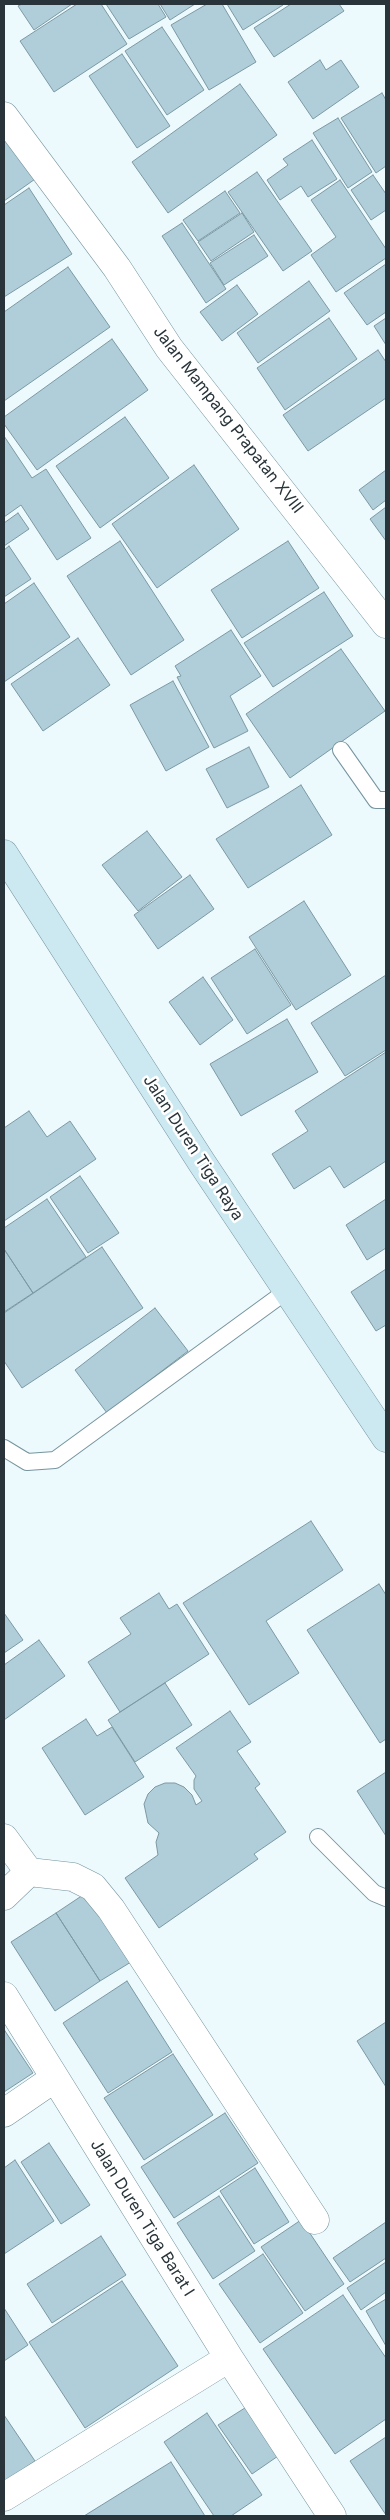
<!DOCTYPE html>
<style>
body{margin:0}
#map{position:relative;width:390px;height:2520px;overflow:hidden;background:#ecf9fd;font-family:Inter,sans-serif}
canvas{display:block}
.frame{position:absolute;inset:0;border:5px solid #283439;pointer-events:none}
</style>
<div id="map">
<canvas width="390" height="2520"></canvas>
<div class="frame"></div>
</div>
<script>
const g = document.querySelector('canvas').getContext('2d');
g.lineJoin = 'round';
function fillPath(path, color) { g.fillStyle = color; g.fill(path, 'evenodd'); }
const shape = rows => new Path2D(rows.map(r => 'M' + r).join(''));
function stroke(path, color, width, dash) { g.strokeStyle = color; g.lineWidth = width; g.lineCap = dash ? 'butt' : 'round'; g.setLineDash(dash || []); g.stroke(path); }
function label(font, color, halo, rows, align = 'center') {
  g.font = font + ' Inter,sans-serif'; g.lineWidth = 5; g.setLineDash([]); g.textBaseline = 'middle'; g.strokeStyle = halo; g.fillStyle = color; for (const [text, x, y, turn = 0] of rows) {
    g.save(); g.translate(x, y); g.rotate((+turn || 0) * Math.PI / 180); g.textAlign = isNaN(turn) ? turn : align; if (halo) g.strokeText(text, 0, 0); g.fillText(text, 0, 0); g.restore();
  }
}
const building = shape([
 [22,4,72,4,34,30,18,6,22,4],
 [77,4,101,4,127,44,54,92,20,41,77,4],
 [106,4,158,4,166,17,129,39,106,4],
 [160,4,195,4,170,20,160,4],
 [207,4,222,4,256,62,209,90,171,25,207,4],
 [227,4,282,4,283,5,243,30,227,4],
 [291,4,339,4,344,11,274,57,254,28,291,4],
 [162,27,204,90,167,115,125,51,162,27],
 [122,54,170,126,137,148,89,76,122,54],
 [320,60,326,70,341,60,359,87,313,119,288,82,320,60],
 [240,84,277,135,168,213,132,162,240,84],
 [382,93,386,100,386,166,376,173,341,118,382,93],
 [338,118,372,172,348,188,313,133,338,118],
 [4,127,38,177,4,201,4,127],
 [312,140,337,179,308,197,301,186,280,200,267,180,288,165,283,159,312,140],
 [257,172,312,251,283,271,228,192,257,172],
 [373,175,386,194,386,210,371,220,351,190,373,175],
 [340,180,386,249,386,258,336,292,311,255,336,237,311,200,340,180],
 [29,188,72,254,4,297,4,205,29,188],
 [225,191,240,213,198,241,183,220,225,191],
 [242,213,254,232,211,261,198,242,242,213],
 [182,223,226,289,206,303,162,236,182,223],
 [254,235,268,256,224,285,210,263,254,235],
 [386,264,386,312,367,325,344,293,386,264],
 [68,267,110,327,4,401,4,312,68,267],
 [309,281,330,311,258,363,237,333,309,281],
 [237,285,258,314,222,341,200,312,237,285],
 [329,318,357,359,285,410,257,368,329,318],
 [386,318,386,345,374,326,386,318],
 [112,339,148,390,37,470,4,424,4,417,112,339],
 [378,350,386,362,386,398,308,451,283,415,378,350],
 [125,417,169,478,100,528,56,466,125,417],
 [4,436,32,478,46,469,91,538,57,560,21,505,4,517,4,436],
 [194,465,239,529,157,588,112,524,194,465],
 [386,470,386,500,373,510,359,490,386,470],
 [386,507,386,541,370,519,386,507],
 [18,513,29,529,4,546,4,523,18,513],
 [120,541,184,640,131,675,67,576,120,541],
 [288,541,319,588,242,638,211,590,288,541],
 [9,546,31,579,4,597,4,550,9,546],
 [34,583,70,637,4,682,4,604,34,583],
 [324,592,353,636,273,687,244,643,324,592],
 [231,630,261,676,230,696,248,731,214,748,177,677,181,676,175,666,231,630],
 [78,638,110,685,43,731,11,684,78,638],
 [341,649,385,711,290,778,246,714,341,649],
 [173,681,209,747,166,771,130,705,173,681],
 [249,747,269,787,227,808,206,769,249,747],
 [301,785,332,835,248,888,216,839,301,785],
 [147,831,182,877,138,911,102,865,147,831],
 [190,875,214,909,158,949,134,915,190,875],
 [304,901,351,975,296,1010,249,937,304,901],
 [255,949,291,1005,247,1034,211,978,255,949],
 [386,975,386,1050,345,1076,311,1023,386,975],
 [203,977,233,1020,200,1045,169,1002,203,977],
 [287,1019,318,1072,241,1116,210,1064,287,1019],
 [386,1052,386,1161,344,1188,330,1166,294,1189,272,1154,308,1131,295,1111,386,1052],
 [29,1111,47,1137,70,1121,96,1159,4,1221,4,1128,29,1111],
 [80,1176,119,1233,88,1253,50,1197,80,1176],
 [47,1199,86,1257,33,1293,4,1249,4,1228,47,1199],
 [386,1199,386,1248,367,1260,346,1225,386,1199],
 [102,1247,143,1308,22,1388,4,1361,4,1313,102,1247],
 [4,1249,33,1293,4,1312,4,1249],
 [386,1269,386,1325,376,1331,351,1292,386,1269],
 [155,1308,188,1351,107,1413,75,1370,155,1308],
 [311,1521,343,1570,266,1621,299,1673,249,1705,183,1603,311,1521],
 [379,1584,386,1595,386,1739,380,1743,307,1630,379,1584],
 [159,1593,169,1609,177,1604,209,1654,120,1712,88,1662,131,1634,120,1618,159,1593],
 [4,1613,23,1640,4,1653,4,1613],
 [39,1640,65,1676,4,1720,4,1665,39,1640],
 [165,1683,192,1725,135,1762,108,1720,165,1683],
 [230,1711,251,1742,237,1751,260,1784,255,1788,286,1832,254,1854,258,1859,159,1928,125,1878,158,1855,156,1842,159,1833,148,1823,144,1804,148,1794,155,1787,165,1783,175,1783,184,1787,192,1795,196,1805,202,1801,194,1789,194,1780,196,1776,176,1748,230,1711],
 [86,1719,97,1736,112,1727,144,1777,85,1815,42,1748,86,1719],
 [386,1772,386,1836,357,1791,386,1772],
 [86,1893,131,1962,100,1981,56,1913,86,1893],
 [56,1913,100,1981,55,2011,11,1942,56,1913],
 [127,1981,172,2052,108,2093,63,2023,127,1981],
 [386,2022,386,2087,357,2041,386,2022],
 [5,2031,33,2073,4,2092,4,2033,5,2031],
 [173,2054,213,2115,144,2160,104,2098,173,2054],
 [225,2113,258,2163,174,2218,141,2167,225,2113],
 [49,2143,90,2205,61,2224,21,2162,49,2143],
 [15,2160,54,2221,4,2254,4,2168,15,2160],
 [255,2168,289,2222,254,2244,220,2191,255,2168],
 [219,2196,255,2251,213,2279,177,2223,219,2196],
 [301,2220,344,2284,305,2311,261,2247,301,2220],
 [386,2222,386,2258,350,2282,333,2258,386,2222],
 [101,2236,126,2275,52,2323,27,2284,101,2236],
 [263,2254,303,2313,260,2343,219,2284,263,2254],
 [386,2262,386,2292,361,2310,347,2288,386,2262],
 [122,2281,178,2366,85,2428,29,2342,122,2281],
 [343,2295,386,2358,386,2419,335,2454,263,2349,343,2295],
 [386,2299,386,2346,366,2311,386,2299],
 [4,2308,28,2345,4,2361,4,2308],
 [248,2406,281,2454,252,2474,218,2425,248,2406],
 [207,2413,262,2495,231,2516,214,2516,164,2442,207,2413],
 [4,2415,35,2461,4,2482,4,2415],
 [386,2437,386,2515,350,2461,386,2437],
 [171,2462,205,2516,84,2516,171,2462]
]);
fillPath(building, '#afced9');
stroke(building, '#7c99a3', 1);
const service = shape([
 [341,750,376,800,386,800],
 [4,1448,27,1462,55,1460,288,1290],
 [318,1837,374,1893,386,1898]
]);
const minor = shape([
 [4,116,117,268,169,348,386,624],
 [4,1838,29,1872],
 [29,1872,73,1877,93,1887,111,1909,315,2220],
 [4,1896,29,1872],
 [4,1996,229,2358,332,2516],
 [4,2113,55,2078],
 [4,2497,229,2358]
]);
const secondary = shape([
 [4,854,202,1163,386,1438]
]);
stroke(service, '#76949e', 18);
stroke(minor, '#76949e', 29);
stroke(secondary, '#76949e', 29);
stroke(service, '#fff', 16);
stroke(minor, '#fff', 28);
stroke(secondary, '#cce9f2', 28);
label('16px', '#283439', '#fff', [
 ["Jalan Mampang Prapatan XVIII",228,420,52],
 ["Jalan Duren Tiga Raya",193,1148,57],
 ["Jalan Duren Tiga Barat I",142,2218,58]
]);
</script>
